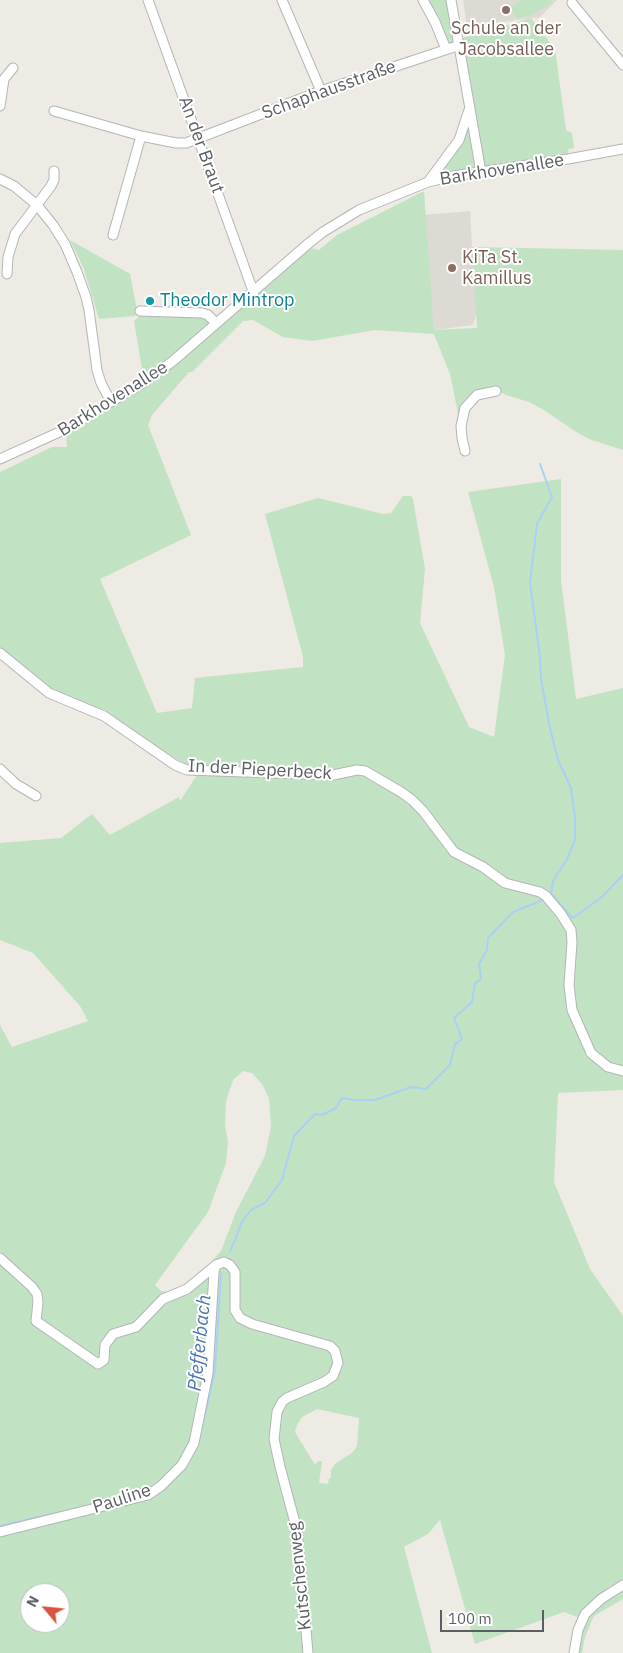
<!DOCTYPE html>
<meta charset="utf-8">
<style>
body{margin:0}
#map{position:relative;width:623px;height:1653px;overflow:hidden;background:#edebe3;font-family:"IBM Plex Sans",sans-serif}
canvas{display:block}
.north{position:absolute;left:20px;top:1583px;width:50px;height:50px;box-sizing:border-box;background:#fff;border:1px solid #bdbfc1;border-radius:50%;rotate:298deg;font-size:14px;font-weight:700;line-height:20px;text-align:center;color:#5b5e63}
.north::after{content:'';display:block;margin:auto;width:18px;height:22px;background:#d8543e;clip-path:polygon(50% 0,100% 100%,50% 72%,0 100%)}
.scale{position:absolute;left:440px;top:1610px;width:104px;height:22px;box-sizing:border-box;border:2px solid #5b5e63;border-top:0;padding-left:6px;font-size:15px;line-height:18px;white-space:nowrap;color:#5b5e63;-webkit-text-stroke:4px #fff;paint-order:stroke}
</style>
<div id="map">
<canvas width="623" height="1653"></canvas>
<div class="north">N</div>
<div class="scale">100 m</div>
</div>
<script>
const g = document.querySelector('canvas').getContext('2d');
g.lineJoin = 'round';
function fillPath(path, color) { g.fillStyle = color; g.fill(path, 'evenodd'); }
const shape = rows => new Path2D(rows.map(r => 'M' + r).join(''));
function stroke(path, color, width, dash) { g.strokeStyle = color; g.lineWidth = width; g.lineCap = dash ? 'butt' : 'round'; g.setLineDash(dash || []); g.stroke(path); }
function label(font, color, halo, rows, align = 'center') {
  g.font = font + ' "IBM Plex Sans",sans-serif'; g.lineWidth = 4; g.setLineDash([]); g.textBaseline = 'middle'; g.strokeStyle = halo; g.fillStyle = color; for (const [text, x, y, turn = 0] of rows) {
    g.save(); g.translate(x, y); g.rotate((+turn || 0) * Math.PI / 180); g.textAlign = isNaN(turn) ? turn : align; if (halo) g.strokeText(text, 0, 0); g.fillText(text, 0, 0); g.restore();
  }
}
fillPath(shape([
 [463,0,557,0,540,17,467,27],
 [470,211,472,247,479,288,479,305,473,325,434,330,423,215]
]), '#dcdad2');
fillPath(shape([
 [424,0,450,0,459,39,531,18,555,49,566,130,572,133,574,148,568,149,569,159,438,178,469,128,473,107,464,44,446,48],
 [521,0,551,0,553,2,530,15,517,19,510,8],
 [424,191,434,330,477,328,472,247,623,250,623,450,589,439,573,430,544,410,529,402,506,395,496,390,481,393,459,418,450,374,434,334,375,330,312,341,283,337,253,320,243,321,192,372,189,372,152,415,148,425,191,535,100,579,157,713,192,708,195,678,303,667,303,657,265,514,318,498,383,514,391,513,403,496,411,496,413,499,425,569,420,623,469,727,494,737,505,655,494,587,468,492,561,479,561,580,576,699,623,688,623,1090,558,1093,554,1182,590,1269,623,1316,623,1579,610,1586,597,1597,588,1606,580,1618,564,1612,475,1644,440,1520,428,1534,404,1547,432,1653,0,1653,0,1025,12,1047,88,1021,80,1006,33,953,0,940,0,843,61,838,92,814,110,835,179,797,180,801,199,772,149,743,105,710,58,695,0,648,0,472,52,447,67,447,66,431,145,381,143,375,134,321,143,313,196,313,215,323,307,247,319,250,337,235],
 [243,1071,252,1073,262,1084,269,1098,271,1126,265,1156,236,1212,221,1251,196,1279,171,1292,161,1291,155,1285,208,1212,226,1163,228,1141,225,1125,226,1101,233,1080],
 [317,1409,359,1418,357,1446,353,1452,335,1464,331,1470,331,1478,329,1478,328,1484,319,1483,322,1461,318,1461,315,1465,295,1432,297,1425,302,1417],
 [30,1593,60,1593,60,1623,30,1623],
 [70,240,130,274,137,310,135,316,99,319,84,269],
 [623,1587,623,1599,594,1616,585,1637,582,1653,576,1653,578,1637,591,1609]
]), '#c2e2c4');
stroke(shape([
 [540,464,552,497,537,524,530,583,540,657,541,679,550,728,558,760,571,788,575,818,575,840,567,859,553,881,551,894,573,918,602,897,623,875],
 [230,1252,242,1222,251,1210,265,1203,282,1180,294,1136,315,1114,322,1115,336,1108,342,1098,356,1100,375,1100,411,1087,426,1089,450,1065,455,1044,462,1039,454,1018,472,1002,475,983,481,979,479,964,487,950,488,938,513,912,543,900],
 [199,1440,215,1371,221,1274],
 [185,1469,187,1464],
 [0,1526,70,1510]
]), '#aad0f6', 2);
const minor = shape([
 [148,0,253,291],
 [282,0,321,91],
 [423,0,435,22,446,49],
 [451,0,481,172],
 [572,3,623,65],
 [0,106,4,79,13,68],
 [54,111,141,136,176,143,186,143,321,91,460,45],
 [0,179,14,186,37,205,53,225,65,244,77,272,86,297,89,310,97,370,101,383,111,402],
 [428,182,459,140,469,110],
 [113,235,141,136],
 [7,274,8,257,15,234,51,186,54,180,54,171],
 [140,311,202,313,208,315,216,323],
 [465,451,462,438,461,426,465,408,477,395,496,391],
 [0,459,66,429,141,384,173,361,309,243,323,232,359,210,428,182,453,176,568,159,623,149],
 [0,653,49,693,104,716,175,765,187,770,333,775,357,770,365,771,401,792,412,800,423,811,454,852,483,867,505,883,540,892,546,896,561,914,571,930,572,942,569,985,572,1010,591,1053,608,1067,623,1071],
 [0,769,16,784,36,796],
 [0,1258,32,1287,37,1294,38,1302,36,1321,98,1364,104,1360,105,1345,113,1334,136,1327,163,1299,187,1289,216,1265,224,1262,230,1265,235,1272,235,1310,240,1318,252,1324,330,1346,335,1351,338,1363,333,1376,324,1382,287,1398,282,1402,277,1412,274,1439,280,1467,297,1530,308,1653],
 [0,1532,148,1495,161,1486,182,1465,194,1443,208,1373,214,1272,216,1265],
 [574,1653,578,1630,585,1614,601,1599,623,1585]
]);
stroke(minor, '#b4b5b9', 11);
stroke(minor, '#fff', 9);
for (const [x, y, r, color] of [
 [506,10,5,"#8d6e63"],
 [452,268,5,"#8d6e63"],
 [150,301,5,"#0f9aa8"]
]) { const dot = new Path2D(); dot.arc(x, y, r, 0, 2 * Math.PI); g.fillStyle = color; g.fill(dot); stroke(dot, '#fff', 2); }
label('18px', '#785e54', '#fff', [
 ["Schule an der",506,29],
 ["Jacobsallee",506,50],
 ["KiTa St.",462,258,"left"],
 ["Kamillus",462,279,"left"]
]);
label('18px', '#5b5e63', '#fff', [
 ["Schaphausstraße",329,90,-20],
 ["An der Braut",201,145,70],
 ["Barkhovenallee",502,170,-9],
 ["Barkhovenallee",113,399,-32],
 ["In der Pieperbeck",260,770,3],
 ["Pauline",122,1499,-18],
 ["Kutschenweg",300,1576,-96]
]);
label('18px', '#0d838f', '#fff', [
 ["Theodor Mintrop",160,301]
], 'left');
label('italic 19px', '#4c76af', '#fff', [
 ["Pfefferbach",200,1343,-84]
]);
</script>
